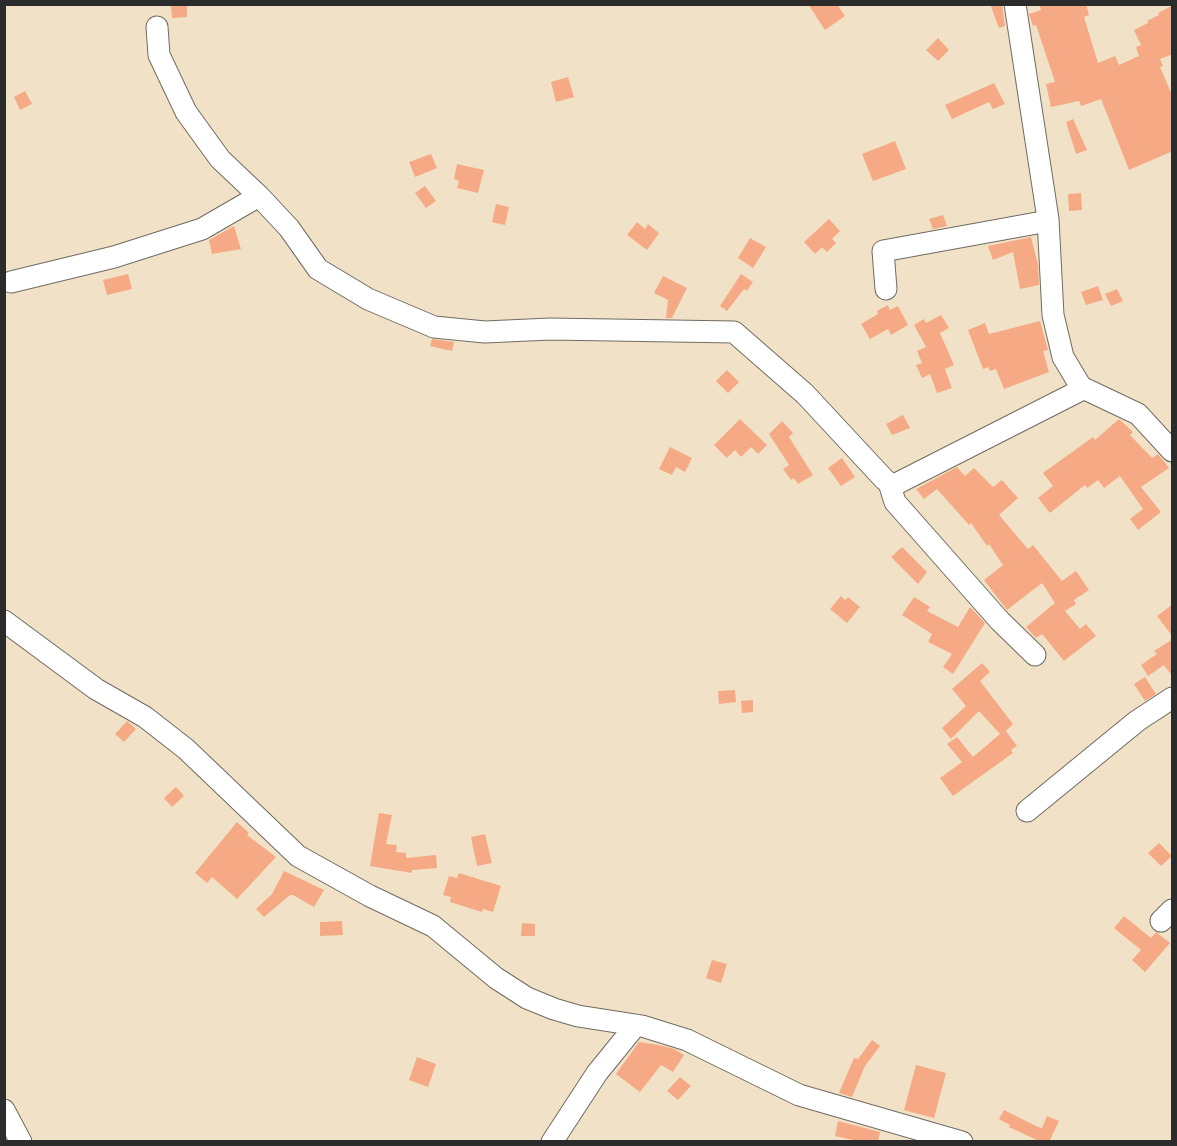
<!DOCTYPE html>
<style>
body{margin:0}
#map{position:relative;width:1177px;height:1146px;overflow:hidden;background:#f1e2c7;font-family:Itim,sans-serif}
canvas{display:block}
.frame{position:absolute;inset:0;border:6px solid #2b2b2b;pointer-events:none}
</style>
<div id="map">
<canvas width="1177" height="1146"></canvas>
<div class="frame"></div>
</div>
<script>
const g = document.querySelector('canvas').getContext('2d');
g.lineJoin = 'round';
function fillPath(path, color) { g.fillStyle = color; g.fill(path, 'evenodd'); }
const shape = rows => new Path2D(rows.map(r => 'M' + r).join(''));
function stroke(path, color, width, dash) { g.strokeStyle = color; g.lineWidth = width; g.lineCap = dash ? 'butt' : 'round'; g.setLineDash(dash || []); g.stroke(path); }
fillPath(shape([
 [171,4,187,4,187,17,172,18],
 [808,4,837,4,845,16,825,30],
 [998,4,1002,4,1005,26,999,28,991,7],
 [1039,4,1086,4,1089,15,1084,17,1098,63,1115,56,1119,65,1139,56,1136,47,1141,45,1134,30,1148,23,1147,21,1159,15,1158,13,1173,5,1173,54,1160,59,1163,66,1160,67,1173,97,1173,151,1129,170,1101,99,1081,106,1079,101,1051,107,1046,84,1055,82,1036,25,1033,26,1029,14,1041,10],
 [938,38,949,50,938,61,926,50],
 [568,77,574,97,556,102,551,82],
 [994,83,1005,104,993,109,989,102,952,119,945,105],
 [25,91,32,104,20,110,14,97],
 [1073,119,1087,150,1076,154,1066,122],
 [895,141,906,169,873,181,862,154],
 [431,154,437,168,415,177,409,162],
 [457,164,484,170,478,193,457,188,459,181,454,179],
 [425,186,436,201,426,208,415,193],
 [1081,193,1082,210,1069,211,1068,194],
 [496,204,509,207,505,225,492,222],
 [943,215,947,226,933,229,929,219],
 [829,219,840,231,832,239,836,243,827,252,822,247,815,254,804,242],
 [637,222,645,229,648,224,659,233,647,250,627,235],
 [234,226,241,249,212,254,209,240],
 [1031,237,1038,265,1039,285,1020,289,1013,252,993,260,988,246],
 [750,238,766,247,753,268,738,258],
 [128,274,132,289,107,295,103,280],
 [741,274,753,282,747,291,744,289,727,311,720,306],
 [663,276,687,288,672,318,666,318,668,300,654,293],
 [1098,286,1103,300,1086,305,1081,292],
 [1117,289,1123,301,1111,306,1105,294],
 [888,305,890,310,898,306,908,325,891,335,888,329,870,339,861,324,878,314,877,311],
 [941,315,949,328,940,333,954,365,945,369,952,388,937,393,930,374,922,378,916,365,922,363,917,351,926,347,914,325,924,319,926,323],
 [1040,321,1048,350,1043,351,1049,372,1004,389,996,369,990,371,988,367,983,369,968,330,985,323,989,334],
 [432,339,454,342,452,351,430,346],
 [727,370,739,382,728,393,716,381],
 [903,415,910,428,892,435,886,424],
 [740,419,767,445,758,454,751,447,741,457,735,450,727,458,714,445],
 [1119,419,1133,432,1130,435,1152,458,1158,454,1169,468,1141,487,1161,512,1138,530,1130,519,1143,509,1120,476,1104,488,1098,480,1087,488,1085,485,1050,513,1038,498,1053,486,1043,473,1093,437,1095,440],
 [782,421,793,433,789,437,813,475,798,484,794,478,791,480,783,469,789,465,769,434],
 [670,447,692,458,685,472,676,467,672,475,659,469],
 [842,458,855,477,841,486,828,468],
 [957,467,965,476,974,468,993,487,1002,480,1018,498,999,515,1028,549,1033,545,1062,581,1076,571,1089,590,1074,600,1076,604,1065,611,1080,629,1086,624,1096,636,1064,661,1042,634,1036,638,1026,627,1055,603,1042,583,1007,610,984,580,1003,565,989,544,987,546,971,523,969,525,937,489,924,499,916,489],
 [902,547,927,572,918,584,891,557],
 [841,596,845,600,848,597,860,607,847,623,830,609],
 [914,597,930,607,927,611,958,627,970,607,985,623,953,674,943,667,952,654,928,642,932,634,902,615],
 [1173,604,1173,637,1157,616],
 [1173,639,1173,677,1164,665,1148,676,1141,665,1157,654,1154,651],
 [982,663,990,672,980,681,1013,724,1006,731,1017,746,1011,750,1013,753,953,796,940,778,962,762,947,744,957,737,973,757,1000,734,979,711,951,739,942,728,966,706,952,689],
 [1145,677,1156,694,1145,701,1134,684],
 [735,690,736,702,719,704,718,691],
 [753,700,753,712,742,713,741,701],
 [127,721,136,729,124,742,115,734],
 [176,787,184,796,172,807,164,798],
 [379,813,392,815,386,844,397,845,396,852,406,853,406,858,436,855,437,868,412,870,412,873,370,866],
 [237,822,249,833,247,835,276,857,237,899,212,877,207,883,195,873],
 [485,834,492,863,477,866,471,837],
 [1159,843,1172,856,1161,866,1148,853],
 [284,871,324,890,314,907,293,895,290,895,264,917,256,909,272,894],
 [459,873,501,886,493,912,483,909,482,912,450,902,451,897,443,895,449,876,457,878],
 [1124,916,1151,938,1156,932,1170,943,1145,972,1132,960,1141,950,1114,928],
 [342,921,343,935,320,936,320,922],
 [522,923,535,924,535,936,521,936],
 [712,960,727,964,721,983,706,978],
 [872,1040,880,1046,865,1066,852,1097,839,1093,854,1058,858,1059],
 [639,1042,659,1045,674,1049,684,1055,673,1072,661,1065,640,1092,616,1074],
 [417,1057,436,1064,428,1087,409,1080],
 [916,1065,946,1073,934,1118,904,1110],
 [680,1077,691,1086,678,1100,667,1091],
 [1004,1110,1038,1127,1042,1128,1047,1116,1059,1121,1049,1142,1041,1142,1009,1127,1010,1125,999,1119],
 [838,1121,880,1132,878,1142,862,1142,835,1136]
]), '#f5aa85');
const minor = shape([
 [1015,4,1048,219,1053,315,1063,357,1081,387,1138,414,1172,451],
 [157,27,159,55,186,112,220,159,259,196,289,228,318,269,368,299,434,327,485,332,550,329,734,332,805,394,884,479,889,483,894,485,1083,389],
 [11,282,114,257,202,229,259,196],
 [886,289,883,251,1048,221],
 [889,483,895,502,1000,621,1035,655],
 [4,621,96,689,145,717,186,749,298,856,370,896,433,926,496,978,527,998,554,1009,578,1016,642,1026,687,1040,799,1095,962,1142],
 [1027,811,1137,721,1172,698],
 [1161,921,1172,910],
 [4,1110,21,1142],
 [552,1142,597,1073,636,1025]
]);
stroke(minor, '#706b62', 23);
stroke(minor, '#fff', 21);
</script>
